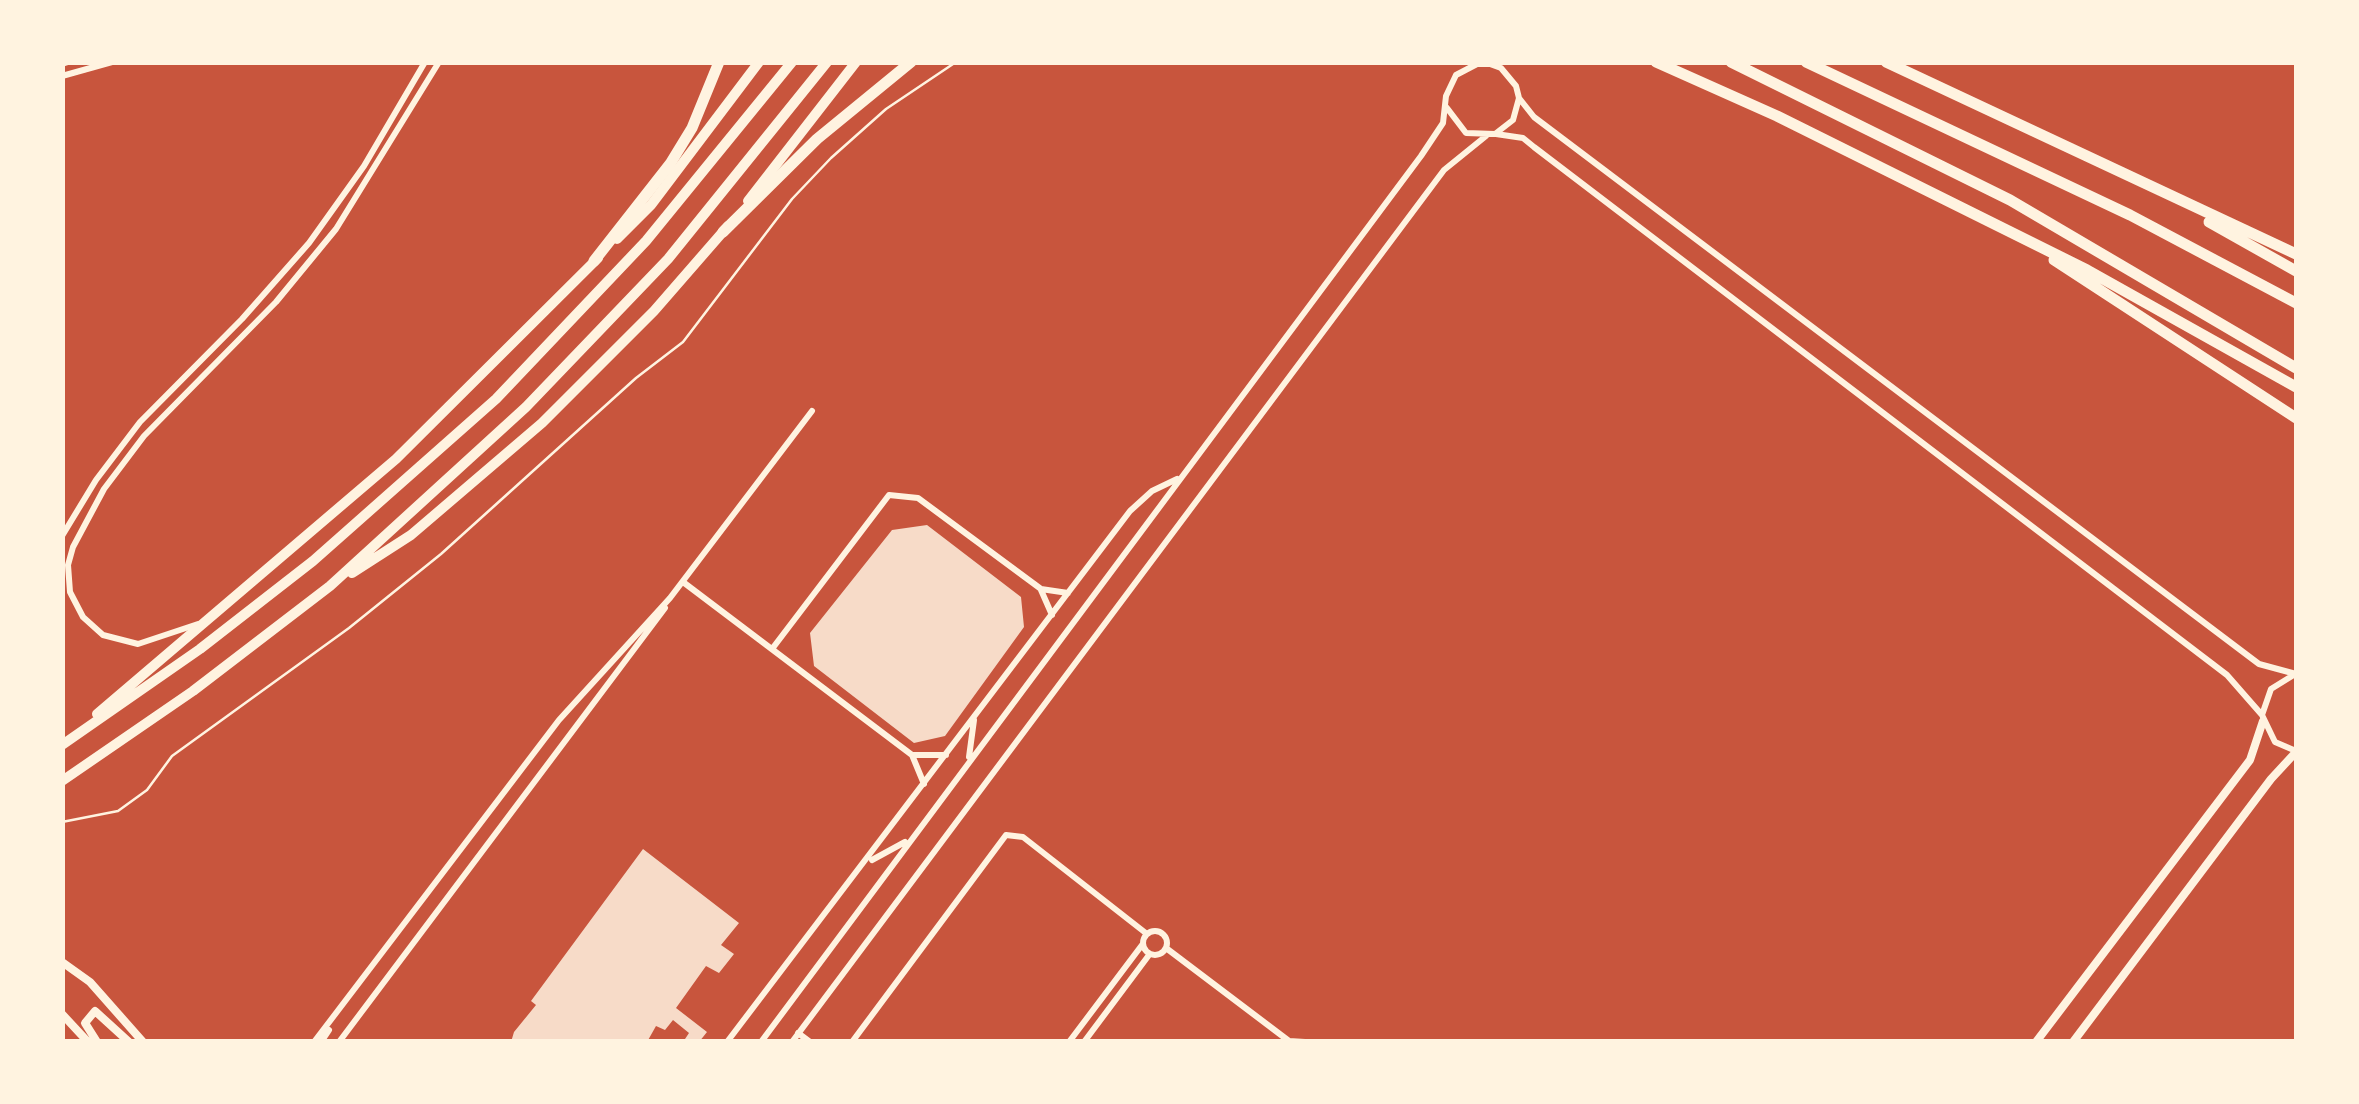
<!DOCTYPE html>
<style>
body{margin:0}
#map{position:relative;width:2359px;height:1104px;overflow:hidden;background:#c8553d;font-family:Overpass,sans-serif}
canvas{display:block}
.frame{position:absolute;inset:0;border:65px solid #fff3e0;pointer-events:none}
</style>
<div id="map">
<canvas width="2359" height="1104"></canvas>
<div class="frame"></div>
</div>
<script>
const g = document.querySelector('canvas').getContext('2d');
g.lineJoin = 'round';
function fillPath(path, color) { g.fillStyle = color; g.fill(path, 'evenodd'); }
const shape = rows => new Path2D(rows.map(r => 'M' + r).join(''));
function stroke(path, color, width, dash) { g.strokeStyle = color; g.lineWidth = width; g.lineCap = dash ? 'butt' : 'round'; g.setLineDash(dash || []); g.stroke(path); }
fillPath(shape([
 [927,525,1021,597,1024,627,945,736,914,743,814,666,810,633,892,530],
 [643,849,739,923,721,945,734,954,719,973,706,966,676,1008,707,1032,699,1042,683,1042,689,1033,673,1020,665,1030,656,1026,647,1042,511,1042,514,1032,536,1005,531,1001]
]), '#f7dbc8');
stroke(shape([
 [62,822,118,811,147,790,172,756,349,628,441,554,636,378,683,342,792,199,831,158,886,109,956,62]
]), '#fff3e0', 2.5);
stroke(shape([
 [62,64,68,62],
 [62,76,112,62],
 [1519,98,1534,117,2259,664,2296,674],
 [1496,134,1523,138,1534,147,2227,675,2262,715],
 [62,536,96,480,140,422,242,319,309,243,364,166,425,62],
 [683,582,912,755,924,784],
 [1041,590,1052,615],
 [198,624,138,644,103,635,83,617,70,592,68,565,73,547,104,489,144,436,276,302,336,229,439,62],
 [772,649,889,495,918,498,1041,589,1068,593],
 [2292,676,2271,689,2262,715,2275,742,2296,751],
 [913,755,946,755],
 [969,757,974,720],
 [872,860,905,842],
 '1143 943a12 12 0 1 1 24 0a12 12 0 1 1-24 0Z',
 [1166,948,1289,1041,1305,1042],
 [798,1033,810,1042],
 [314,1042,559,720,670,598,812,411],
 [321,1042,329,1030],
 [339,1042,665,608],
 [727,1042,1130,511,1152,491,1177,479],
 [761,1042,1421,156,1443,123,1446,96,1456,75,1477,64,1490,64,1501,68,1516,86,1519,98,1513,120,1495,134,1466,133,1447,108],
 [792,1042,1444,170,1486,136],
 [852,1042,1006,835,1023,837,1147,934],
 [1069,1042,1142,945],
 [1084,1042,1149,955]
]), '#fff3e0', 6);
stroke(shape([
 [62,962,90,982,143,1042],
 [62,1014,88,1042],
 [97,1042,85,1023,95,1011,129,1042],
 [2036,1042,2250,760,2263,721],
 [2073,1042,2271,779,2296,752]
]), '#fff3e0', 8);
stroke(shape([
 [748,201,856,62],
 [617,239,651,205,759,62],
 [352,573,411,535,542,423,654,311,728,226],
 [97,714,396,459,598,258],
 [62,745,200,649,313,561,496,399,646,241,792,62],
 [62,781,193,691,330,586,526,407,668,259,827,62]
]), '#fff3e0', 10);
stroke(shape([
 [1656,62,1777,116,2087,270,2296,387],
 [1731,62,2010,200,2296,368],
 [1806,62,2130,215,2296,303],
 [1886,62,2296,254],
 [2209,222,2296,271],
 [723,232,817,139,911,62],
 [2054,260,2296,418],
 [594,261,670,164,692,128,719,62]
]), '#fff3e0', 11);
</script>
